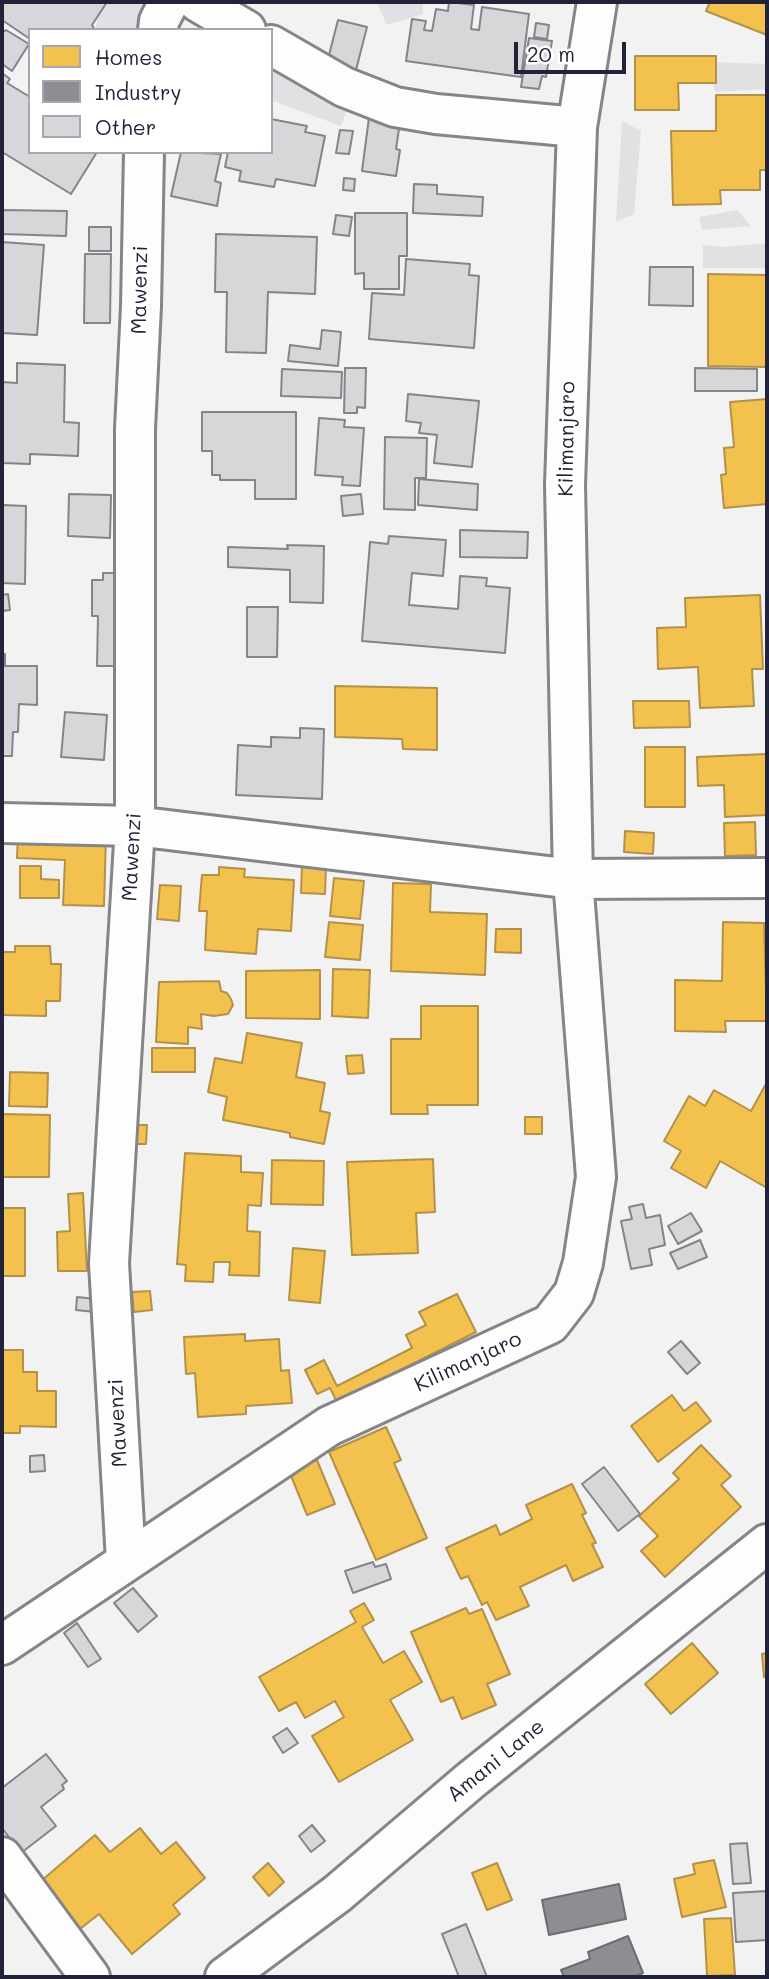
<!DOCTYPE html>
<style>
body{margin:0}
#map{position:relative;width:769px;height:1979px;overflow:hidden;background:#f2f2f3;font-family:Mali,sans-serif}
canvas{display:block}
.frame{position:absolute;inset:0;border:4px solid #22223b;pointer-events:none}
.legend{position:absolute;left:28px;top:28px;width:245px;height:126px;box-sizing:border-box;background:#fff;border:2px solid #a7a7b1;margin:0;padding:9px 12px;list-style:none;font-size:21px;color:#22223b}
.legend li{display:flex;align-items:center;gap:14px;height:35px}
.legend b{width:35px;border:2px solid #a7a7b1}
.scale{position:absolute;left:514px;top:42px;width:112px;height:32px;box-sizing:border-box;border:4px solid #22223b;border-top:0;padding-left:9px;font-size:21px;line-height:24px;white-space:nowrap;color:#22223b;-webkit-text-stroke:5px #fff;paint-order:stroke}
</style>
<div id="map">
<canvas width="769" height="1979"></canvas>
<div class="frame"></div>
<ul class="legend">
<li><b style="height:19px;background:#f2c14e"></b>Homes</li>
<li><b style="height:19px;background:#8d8d92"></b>Industry</li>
<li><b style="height:19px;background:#d7d7d9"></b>Other</li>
</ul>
<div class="scale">20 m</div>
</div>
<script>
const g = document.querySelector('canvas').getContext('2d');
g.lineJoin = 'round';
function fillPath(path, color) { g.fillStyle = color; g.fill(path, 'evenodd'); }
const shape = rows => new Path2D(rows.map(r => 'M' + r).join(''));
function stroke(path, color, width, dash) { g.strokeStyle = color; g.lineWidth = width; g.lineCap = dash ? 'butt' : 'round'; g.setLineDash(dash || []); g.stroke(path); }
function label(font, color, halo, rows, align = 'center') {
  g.font = font + ' Mali,sans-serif'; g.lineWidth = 7; g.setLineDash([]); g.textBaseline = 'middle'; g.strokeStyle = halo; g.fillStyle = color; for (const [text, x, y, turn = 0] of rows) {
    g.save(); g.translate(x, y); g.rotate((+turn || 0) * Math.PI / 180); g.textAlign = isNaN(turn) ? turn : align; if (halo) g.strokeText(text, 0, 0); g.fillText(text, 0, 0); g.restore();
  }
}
fillPath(shape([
 [102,2,147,2,146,30,95,30],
 [379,2,423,2,423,14,387,25,377,4],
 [271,53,352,96,341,126,271,100],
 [708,62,767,64,767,89,715,92],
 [622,121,641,131,634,214,616,222],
 [737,210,751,226,702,230,699,217],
 [767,243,767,268,703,268,703,245,725,247]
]), '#e1e1e4');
const homes = shape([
 [710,2,767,2,767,35,706,11,710,2],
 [635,56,716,56,716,83,678,83,679,110,635,110,635,56],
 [716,95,767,95,767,170,760,170,760,190,720,190,721,204,673,205,671,131,716,131,716,95],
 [708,274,767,275,767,367,708,366,708,274],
 [767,399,767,504,724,508,721,475,726,474,724,448,734,447,730,402,767,399],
 [760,595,763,669,752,669,754,706,700,708,698,667,658,669,657,628,686,627,685,598,760,595],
 [335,686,437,688,437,750,403,749,402,739,335,737,335,686],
 [633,701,689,701,690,727,634,728,633,701],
 [645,747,685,747,685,807,645,807,645,747],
 [767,754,767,815,725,817,724,785,698,786,697,757,767,754],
 [755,822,756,855,725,856,724,823,755,822],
 [625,831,654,833,653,854,624,852,625,831],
 [18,833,106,836,104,906,63,905,65,860,17,858,18,833],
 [302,865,326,866,325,894,301,893,302,865],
 [20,866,41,866,41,879,59,880,59,898,20,898,20,866],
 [219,867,245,869,244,877,294,880,291,931,258,929,256,954,205,950,207,911,199,911,202,875,219,875,219,867],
 [334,878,364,881,360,919,330,916,334,878],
 [393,883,431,884,430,912,487,914,485,975,391,971,393,883],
 [160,885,181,886,179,921,157,919,160,885],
 [329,922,363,925,360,960,325,957,329,922],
 [723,922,764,923,767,1021,725,1021,726,1032,675,1031,675,980,722,981,723,922],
 [496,929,521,929,521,953,495,952,496,929],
 [15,946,50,946,51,964,61,964,60,1001,46,1001,46,1016,2,1015,2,952,15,952,15,946],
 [333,969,370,970,368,1018,332,1016,333,969],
 [320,970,320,1019,246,1018,246,971,320,970],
 [219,981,221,991,227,993,231,999,233,1005,228,1014,214,1016,201,1014,202,1029,188,1027,188,1044,156,1042,159,982,219,981],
 [421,1006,478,1006,478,1105,427,1105,428,1114,391,1114,391,1039,421,1039,421,1006],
 [247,1033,302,1043,296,1077,325,1083,320,1111,330,1113,324,1144,290,1137,290,1133,223,1120,227,1097,208,1092,215,1058,242,1063,247,1033],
 [152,1048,195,1048,195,1072,152,1072,152,1048],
 [362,1055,364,1073,348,1074,346,1056,362,1055],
 [10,1072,48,1073,47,1107,9,1106,10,1072],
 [767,1082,767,1188,720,1161,706,1188,671,1168,681,1151,664,1141,689,1096,705,1106,714,1090,751,1111,767,1082],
 [2,1114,50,1115,49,1177,2,1177,2,1114],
 [525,1117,542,1117,542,1134,525,1134,525,1117],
 [136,1125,147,1125,146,1144,137,1144,136,1125],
 [185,1153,241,1156,241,1172,263,1173,261,1206,248,1205,247,1231,260,1232,259,1276,229,1275,230,1262,214,1262,213,1282,185,1281,186,1265,177,1264,185,1153],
 [433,1159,435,1212,416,1213,418,1253,352,1255,347,1162,433,1159],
 [272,1160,324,1161,323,1205,271,1204,272,1160],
 [83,1193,87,1271,58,1271,57,1232,70,1231,68,1194,83,1193],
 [2,1208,25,1208,25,1276,2,1276,2,1208],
 [293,1248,325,1251,320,1303,289,1300,293,1248],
 [150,1291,152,1310,134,1312,132,1292,150,1291],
 [457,1294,476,1332,337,1402,330,1388,317,1394,305,1370,324,1360,337,1386,412,1348,406,1335,426,1325,419,1312,457,1294],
 [245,1334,245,1341,279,1339,281,1371,289,1370,292,1403,246,1406,246,1414,198,1417,195,1373,186,1374,184,1337,245,1334],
 [2,1350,23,1350,23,1372,37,1372,37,1391,56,1391,56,1427,20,1426,20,1433,2,1433,2,1350],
 [672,1395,684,1411,696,1402,711,1421,658,1462,631,1426,672,1395],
 [386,1427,401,1460,394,1463,427,1538,376,1560,329,1452,386,1427],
 [701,1445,731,1476,721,1485,741,1507,665,1577,641,1551,658,1536,639,1516,679,1479,673,1473,701,1445],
 [317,1460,335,1504,307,1515,289,1471,317,1460],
 [572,1484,586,1513,582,1515,596,1543,592,1544,603,1567,573,1581,566,1565,520,1587,529,1606,496,1620,487,1602,482,1605,468,1576,461,1579,446,1548,496,1525,500,1535,532,1519,526,1505,572,1484],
 [364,1603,374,1620,362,1627,383,1663,404,1651,422,1682,390,1700,413,1740,339,1782,312,1736,344,1717,335,1701,305,1718,296,1702,279,1711,259,1677,356,1622,350,1611,364,1603],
 [466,1608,469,1614,482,1609,510,1674,487,1684,496,1705,462,1719,453,1697,441,1702,411,1632,466,1608],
 [692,1643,718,1673,671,1714,645,1684,692,1643],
 [767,1653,767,1677,764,1677,762,1654,767,1653],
 [140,1828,161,1854,176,1842,205,1878,173,1905,180,1914,132,1954,99,1914,80,1929,41,1881,95,1835,110,1852,140,1828],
 [714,1860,726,1907,682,1917,674,1879,695,1874,693,1864,714,1860],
 [268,1863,284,1882,269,1896,253,1877,268,1863],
 [497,1863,512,1900,487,1910,472,1873,497,1863],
 [731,1918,735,1975,707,1976,704,1919,731,1918]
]);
fillPath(homes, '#f2c14e');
stroke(homes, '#b49148', 2);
const industry = shape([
 [619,1884,626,1919,549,1935,542,1900,619,1884],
 [628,1936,643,1973,634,1977,564,1977,561,1970,590,1959,588,1952,628,1936]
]);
fillPath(industry, '#8d8d92');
stroke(industry, '#6d6d78', 2);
const building = shape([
 [2,2,107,2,92,25,95,30,30,30,30,39,2,20,2,2],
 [449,2,474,5,471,29,479,30,482,7,529,14,521,77,406,61,412,19,426,21,424,30,432,31,436,9,448,11,449,2],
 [338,20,367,27,356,70,327,63,338,20],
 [536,23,549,25,547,39,534,37,536,23],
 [6,30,29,44,12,71,2,64,2,33,6,30],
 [529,38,552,41,546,77,542,76,539,89,521,87,529,38],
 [2,73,10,79,7,83,30,97,30,152,97,152,71,194,2,152,2,73],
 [370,110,401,115,396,149,400,150,396,176,362,171,370,110],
 [271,119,307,126,305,132,325,136,315,186,276,179,274,187,239,181,241,171,225,167,228,152,271,152,271,119],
 [340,130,353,131,349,154,336,153,340,130],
 [181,152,221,154,215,181,221,183,217,206,171,196,181,152],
 [344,178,355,179,354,191,343,190,344,178],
 [414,184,437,185,437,194,483,197,482,216,413,213,414,184],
 [2,210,67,211,66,236,2,234,2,210],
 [355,213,407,213,407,256,399,256,399,289,364,289,364,273,355,274,355,213],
 [336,215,352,217,349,236,333,234,336,215],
 [89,227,111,227,111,251,89,251,89,227],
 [216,234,317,237,315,294,268,292,266,353,226,352,227,292,215,292,216,234],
 [2,242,44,245,37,335,2,333,2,242],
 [85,254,111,254,110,323,84,323,85,254],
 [406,259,470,264,469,275,479,276,474,348,369,339,372,293,404,295,406,259],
 [650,267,693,267,693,306,649,305,650,267],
 [322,330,341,332,338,366,288,361,290,345,320,349,322,330],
 [17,363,65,365,64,422,79,423,78,456,30,454,30,464,2,463,2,382,17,383,17,363],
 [345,368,366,368,365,408,357,407,357,413,344,413,345,368],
 [695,368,757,369,757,391,695,391,695,368],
 [282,369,342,372,341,398,281,396,282,369],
 [408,394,479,401,472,467,434,463,437,435,419,433,421,423,406,421,408,394],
 [202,412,296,412,296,499,255,499,255,480,220,480,220,475,212,475,212,451,202,451,202,412],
 [319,418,345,420,344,427,364,428,360,486,342,485,343,477,315,475,319,418],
 [385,437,427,438,426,478,415,478,415,510,384,509,385,437],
 [419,479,478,484,477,510,418,505,419,479],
 [69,494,111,495,110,538,68,536,69,494],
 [361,494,363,514,343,516,341,496,361,494],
 [2,505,26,506,25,584,2,583,2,505],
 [460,530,528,532,527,558,460,557,460,530],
 [389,536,446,540,443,576,412,573,409,605,458,609,460,576,487,578,486,586,510,588,505,653,362,641,370,542,388,544,389,536],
 [287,545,324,546,323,603,290,602,290,570,228,567,228,547,288,549,287,545],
 [103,573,117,573,116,666,97,666,98,616,92,616,92,580,103,580,103,573],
 [8,594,10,610,2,611,2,595,8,594],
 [247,607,278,607,277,657,247,657,247,607],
 [2,654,5,654,5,666,37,666,37,705,19,704,18,732,13,732,12,756,2,756,2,654],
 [65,712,107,715,104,760,61,757,65,712],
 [300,728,324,729,322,799,236,795,238,745,271,747,271,737,300,738,300,728],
 [643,1204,646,1218,660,1215,665,1245,649,1249,652,1265,631,1269,621,1221,632,1219,629,1207,643,1204],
 [691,1213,702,1231,678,1244,668,1226,691,1213],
 [700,1240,707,1257,678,1269,670,1253,700,1240],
 [77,1297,96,1299,95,1312,76,1310,77,1297],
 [681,1341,700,1363,687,1374,668,1352,681,1341],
 [44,1455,45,1471,30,1472,30,1456,44,1455],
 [604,1467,640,1514,618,1531,582,1484,604,1467],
 [373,1562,375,1567,386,1564,391,1579,353,1593,345,1571,373,1562],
 [133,1588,157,1616,138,1632,114,1603,133,1588],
 [77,1623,101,1659,88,1667,64,1633,77,1623],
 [287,1728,298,1743,283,1753,273,1737,287,1728],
 [46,1754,67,1781,62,1785,64,1789,41,1807,56,1826,21,1853,2,1828,2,1788,46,1754],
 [312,1825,325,1841,311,1852,299,1836,312,1825],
 [747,1843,751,1883,733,1884,730,1844,747,1843],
 [767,1891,767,1940,736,1942,733,1893,767,1891],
 [466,1924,487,1977,459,1977,442,1934,466,1924]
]);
fillPath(building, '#d7d7d9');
stroke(building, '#848489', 2);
const street = shape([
 [198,2,246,30],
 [158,30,159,21,169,2],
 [271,45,344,87,395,107,436,114,577,127],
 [2,823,135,826,573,879,767,878],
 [126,1561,109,1263,135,826,135,429,141,306,144,152],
 [2,1645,329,1426,550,1324,574,1293,583,1263,596,1177,573,879,565,485,577,127,597,2],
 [2,1857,90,1977],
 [225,1977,337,1894,471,1780,767,1544]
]);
stroke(street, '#848489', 44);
stroke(street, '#fdfdfd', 38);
label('21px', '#22223b', '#fff', [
 ["Mawenzi",140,290,-89],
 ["Kilimanjaro",567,439,-89],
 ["Mawenzi",132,857,-87],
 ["Kilimanjaro",468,1362,-25],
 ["Mawenzi",118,1423,-93],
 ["Amani Lane",496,1761,-39]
]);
</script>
